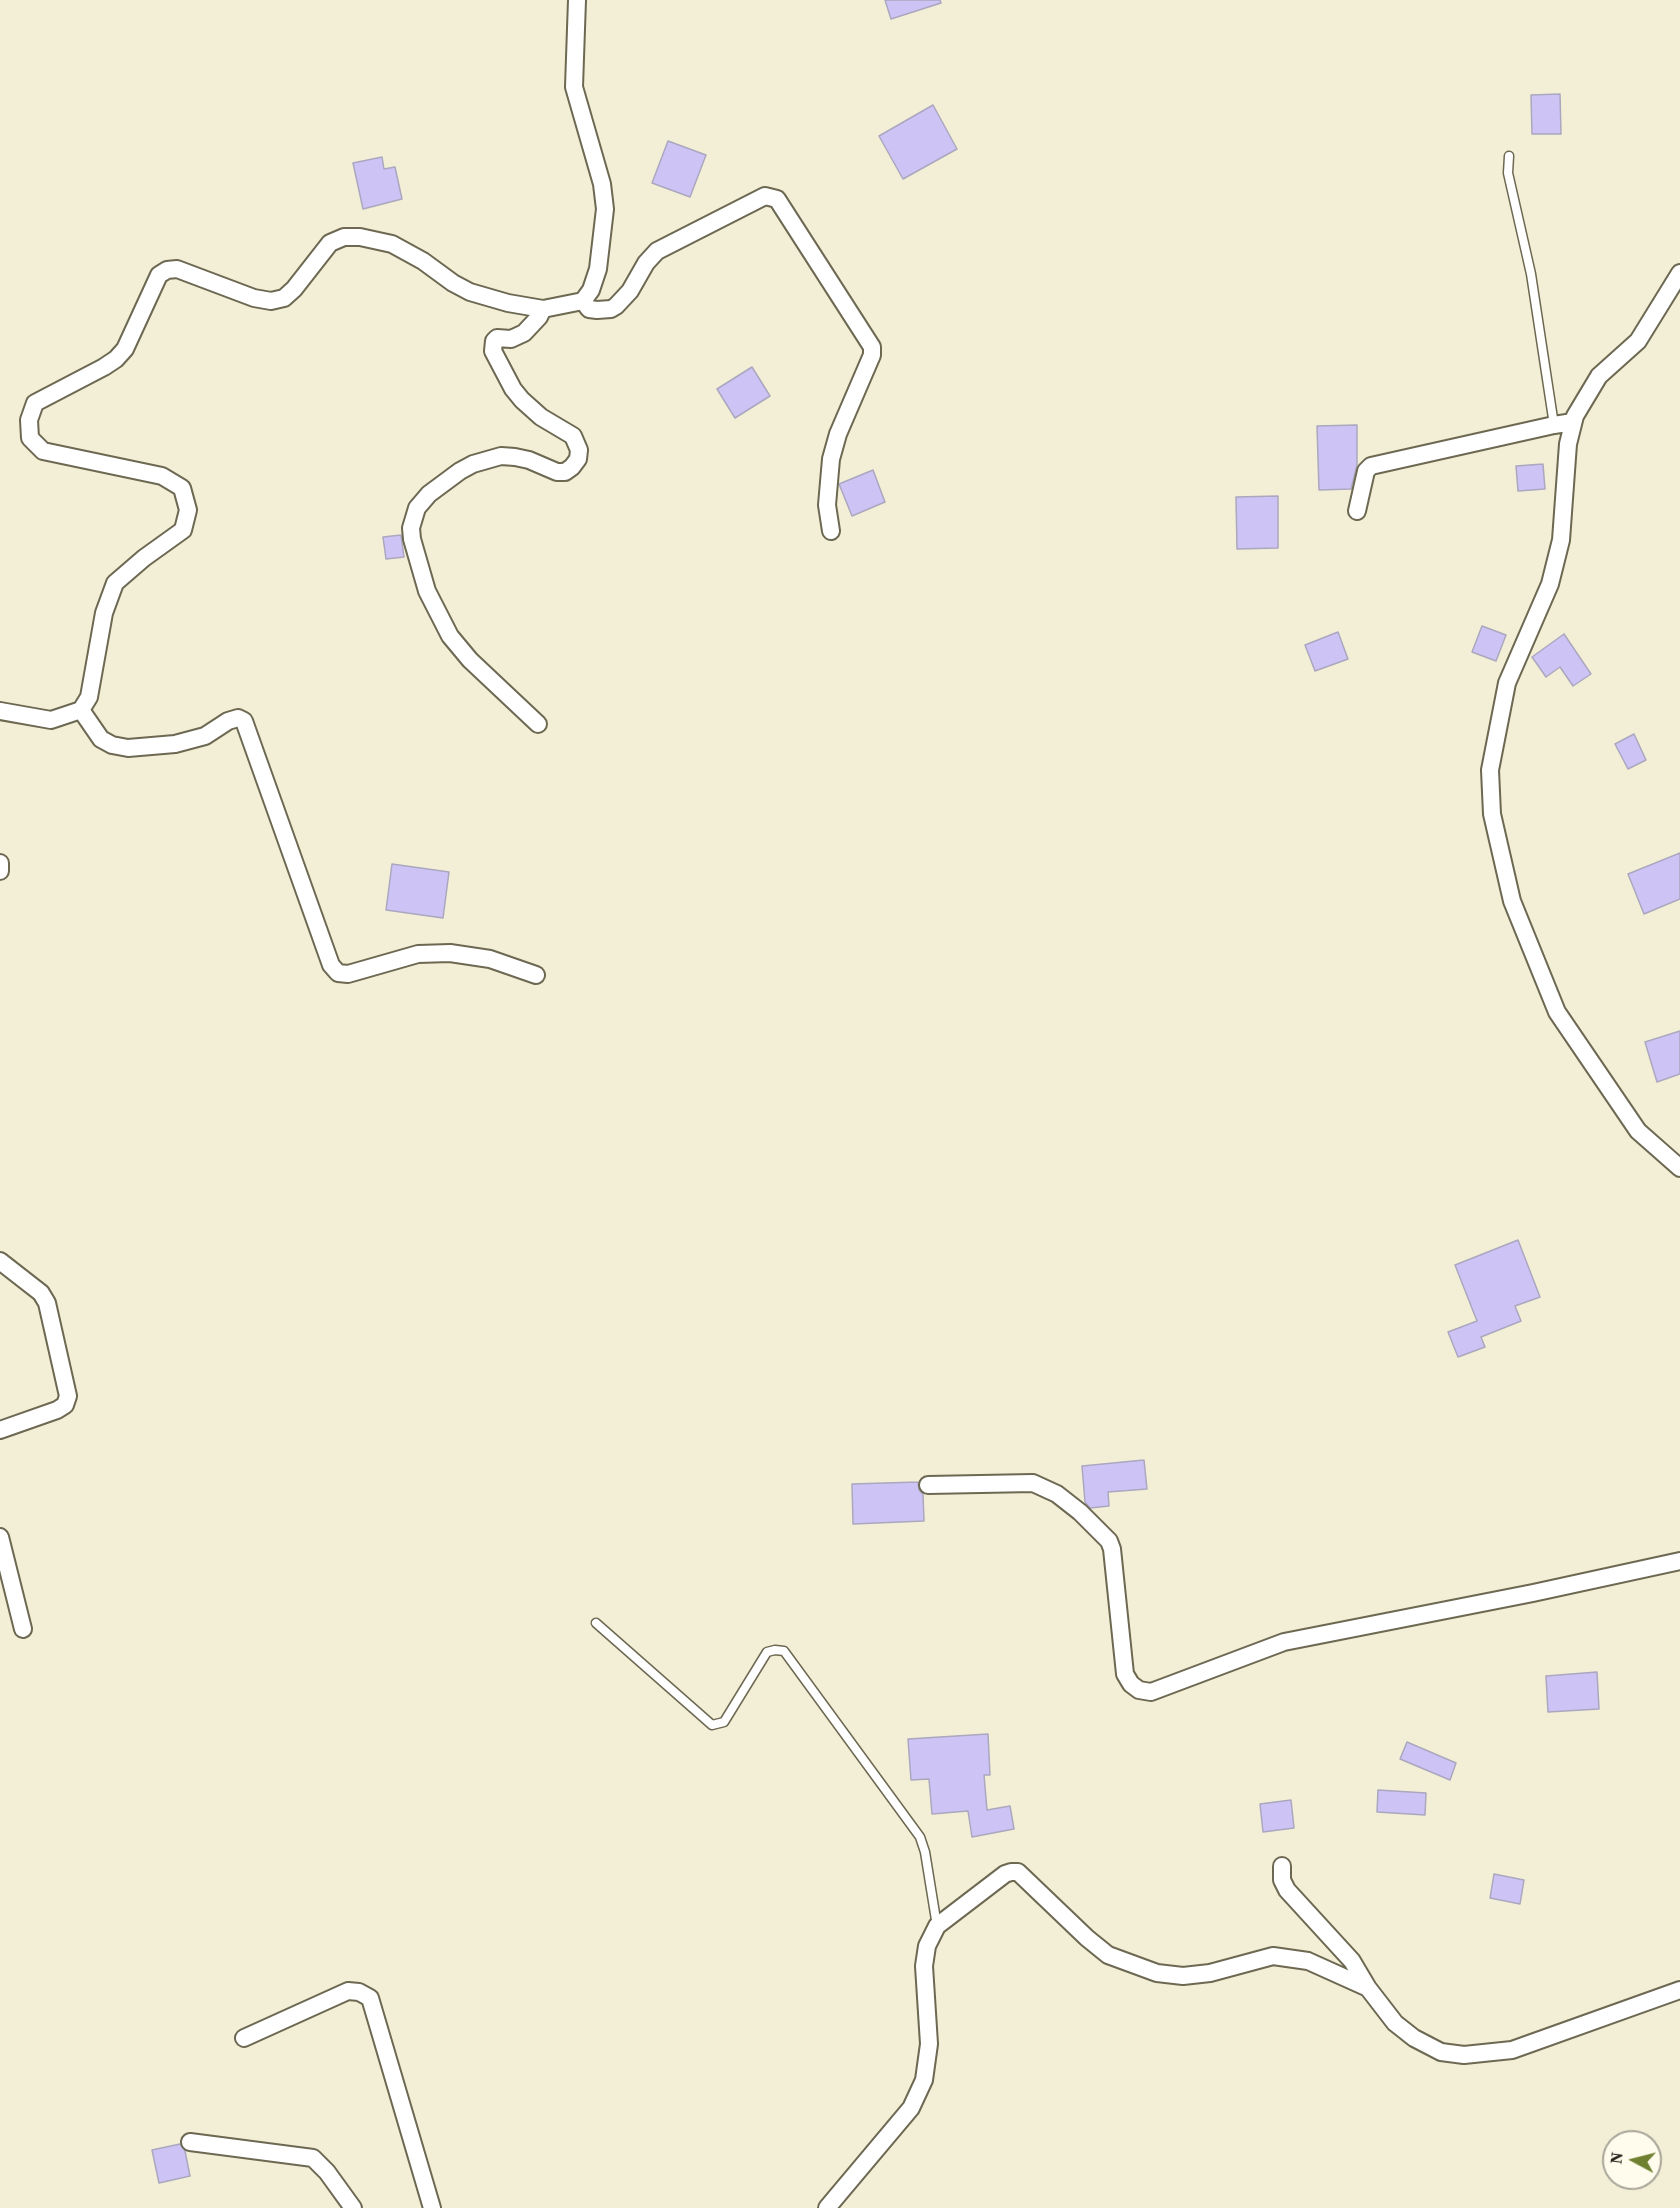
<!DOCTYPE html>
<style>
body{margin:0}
#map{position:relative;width:1680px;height:2208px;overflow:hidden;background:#f3efd6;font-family:"Source Serif 4",serif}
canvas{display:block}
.north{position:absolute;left:1602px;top:2130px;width:60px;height:60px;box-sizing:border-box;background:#fffced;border:2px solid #a7a598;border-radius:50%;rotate:277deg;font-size:16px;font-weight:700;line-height:24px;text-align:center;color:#242219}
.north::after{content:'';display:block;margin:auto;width:21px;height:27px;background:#6f8030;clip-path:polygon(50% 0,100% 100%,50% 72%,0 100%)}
</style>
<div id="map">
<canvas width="1680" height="2208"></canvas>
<div class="north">N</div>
</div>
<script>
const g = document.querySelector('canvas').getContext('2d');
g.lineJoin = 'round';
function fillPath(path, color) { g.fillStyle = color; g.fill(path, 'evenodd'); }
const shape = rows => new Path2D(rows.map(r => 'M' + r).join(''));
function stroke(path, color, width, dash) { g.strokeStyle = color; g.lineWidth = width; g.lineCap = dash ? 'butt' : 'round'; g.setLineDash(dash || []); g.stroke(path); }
const building = shape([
 [885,0,940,0,941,3,891,19,885,0],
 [1560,94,1561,134,1532,134,1531,95,1560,94],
 [933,105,957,149,903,179,879,136,933,105],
 [668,141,706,155,690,197,652,183,668,141],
 [382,157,384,169,395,167,402,199,363,209,353,163,382,157],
 [752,367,770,396,735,418,717,389,752,367],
 [1357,425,1357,465,1351,489,1319,490,1317,426,1357,425],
 [1543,464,1545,489,1518,491,1516,466,1543,464],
 [873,470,885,502,852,516,839,484,873,470],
 [1278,496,1278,548,1237,549,1236,497,1278,496],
 [401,535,404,557,386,559,383,537,401,535],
 [1482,626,1506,635,1496,661,1472,652,1482,626],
 [1338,632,1348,659,1315,671,1305,645,1338,632],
 [1564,634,1591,674,1573,686,1560,667,1546,677,1532,657,1564,634],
 [1634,734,1646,760,1628,769,1615,744,1634,734],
 [1680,853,1680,899,1644,914,1628,874,1680,853],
 [392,864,449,872,443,918,386,910,392,864],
 [1680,1031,1680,1074,1657,1082,1645,1042,1680,1031],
 [1518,1240,1540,1297,1515,1306,1521,1321,1481,1337,1485,1347,1458,1357,1448,1332,1477,1321,1455,1265,1518,1240],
 [1144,1460,1147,1489,1108,1492,1109,1506,1090,1508,1085,1502,1082,1466,1144,1460],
 [918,1482,919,1490,923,1494,924,1521,853,1524,852,1484,918,1482],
 [1597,1672,1599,1709,1548,1712,1546,1676,1597,1672],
 [988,1734,990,1775,984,1775,987,1810,1010,1806,1014,1829,972,1837,968,1811,932,1814,929,1779,911,1780,908,1739,988,1734],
 [1407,1742,1456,1763,1450,1780,1400,1759,1407,1742],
 [1378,1790,1426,1793,1425,1815,1377,1812,1378,1790],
 [1291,1800,1294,1828,1263,1832,1260,1804,1291,1800],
 [1494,1874,1524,1880,1520,1904,1490,1898,1494,1874],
 [180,2144,185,2151,190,2176,159,2183,152,2150,180,2144]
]);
fillPath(building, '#cdc4f5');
stroke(building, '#aba7bf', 1.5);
const service = shape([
 [1509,156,1508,173,1531,274,1554,425],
 [596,1623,712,1725,724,1722,767,1652,775,1650,784,1651,920,1837,925,1852,937,1926]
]);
const minor = shape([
 [1680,273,1638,341,1599,376,1575,416,1568,444,1561,540,1550,584,1507,683,1490,770,1492,814,1512,901,1557,1012,1638,1131,1680,1168],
 [583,301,589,309,597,310,611,309,616,306,630,291,646,263,657,251,765,196,777,199,872,347,872,355,838,434,831,459,827,505,831,531],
 [1357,511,1366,471,1371,466,1554,425,1573,422],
 [81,710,101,739,112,745,128,748,175,744,205,736,228,721,238,718,244,721,331,965,338,973,348,974,418,954,450,953,490,959,536,975],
 [0,711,51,720,81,710,89,697,104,613,115,583,144,558,183,530,188,510,182,488,162,476,43,451,30,438,29,420,35,403,104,367,116,359,125,349,159,275,167,270,177,269,254,298,271,301,284,298,294,289,330,243,344,237,360,237,392,244,423,261,453,283,470,292,508,303,543,309,583,301,591,290,598,269,605,209,602,184,574,87,577,0],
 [538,724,470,660,450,636,427,591,412,539,411,528,417,508,429,494,460,471,473,464,501,456,515,457,529,460,557,472,565,472,572,467,578,459,579,450,573,436,541,417,522,400,513,389,493,351,494,341,497,338,511,339,524,333,539,317,543,309],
 [0,863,0,871],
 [0,1261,41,1293,47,1303,68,1396,65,1405,57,1410,0,1430],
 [928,1485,1033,1483,1057,1494,1080,1512,1109,1541,1112,1549,1125,1674,1131,1684,1139,1690,1151,1692,1284,1642,1533,1593,1680,1561],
 [0,1537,23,1629],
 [1282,1866,1282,1880,1287,1890,1352,1961,1368,1988],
 [244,2038,348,1991,359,1992,370,1998,432,2208],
 [190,2142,313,2158,327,2172,353,2208],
 [827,2208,911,2108,924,2080,929,2044,924,1966,927,1946,937,1926,1005,1874,1011,1872,1018,1872,1087,1938,1108,1955,1157,1973,1183,1976,1210,1973,1273,1956,1308,1961,1368,1988,1395,2023,1414,2038,1441,2052,1464,2055,1512,2050,1680,1990]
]);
stroke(service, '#6c6852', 11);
stroke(minor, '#6c6852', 20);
stroke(service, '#fff', 8);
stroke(minor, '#fff', 16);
</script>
